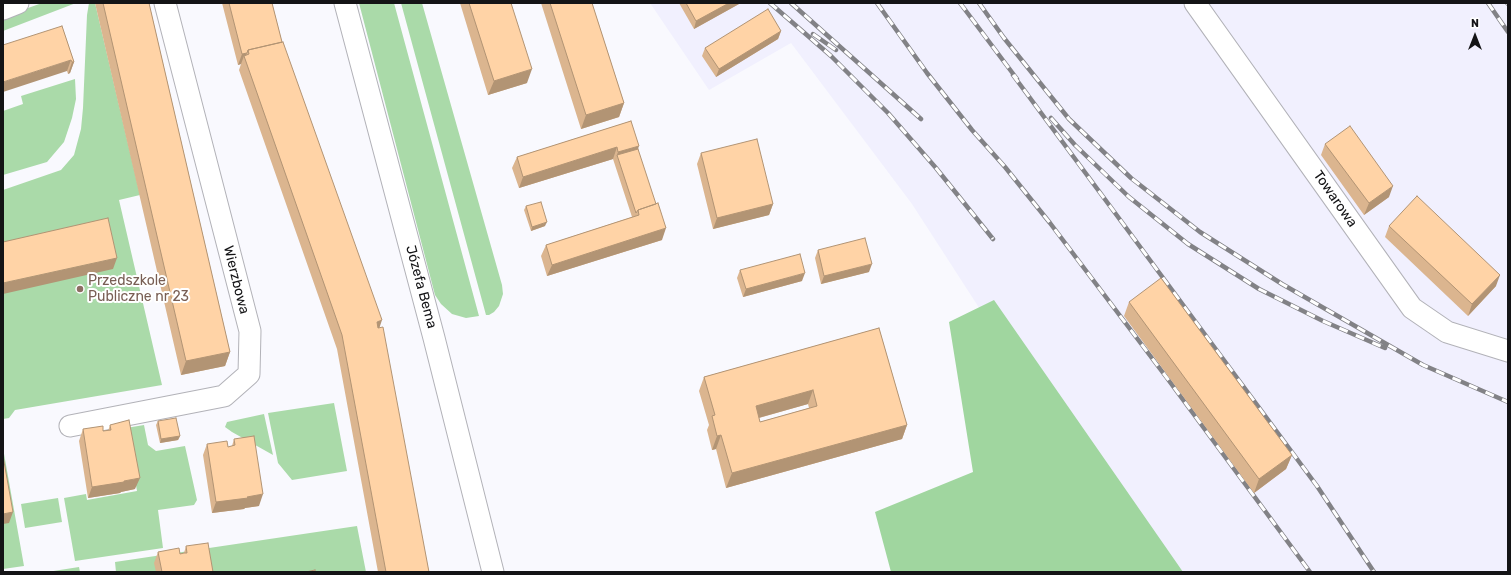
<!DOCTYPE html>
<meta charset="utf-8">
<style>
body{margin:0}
#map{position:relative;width:1511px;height:575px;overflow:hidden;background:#f9f9fe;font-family:Rubik,sans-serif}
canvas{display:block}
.frame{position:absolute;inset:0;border:4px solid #141416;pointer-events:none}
.north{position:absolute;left:1455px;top:16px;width:40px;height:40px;-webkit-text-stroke:3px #fff;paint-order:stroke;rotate:0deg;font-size:11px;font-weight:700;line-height:16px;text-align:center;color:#141416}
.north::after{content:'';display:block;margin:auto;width:14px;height:18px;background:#141416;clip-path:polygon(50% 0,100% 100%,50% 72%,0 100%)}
</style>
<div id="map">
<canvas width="1511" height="575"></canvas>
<div class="frame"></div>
<div class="north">N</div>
</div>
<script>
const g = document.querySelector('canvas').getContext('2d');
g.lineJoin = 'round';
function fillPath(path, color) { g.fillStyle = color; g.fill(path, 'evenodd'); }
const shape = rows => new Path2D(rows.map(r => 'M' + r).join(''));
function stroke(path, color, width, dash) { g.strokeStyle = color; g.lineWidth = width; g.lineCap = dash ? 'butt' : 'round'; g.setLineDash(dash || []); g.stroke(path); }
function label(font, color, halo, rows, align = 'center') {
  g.font = font + ' Rubik,sans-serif'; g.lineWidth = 4; g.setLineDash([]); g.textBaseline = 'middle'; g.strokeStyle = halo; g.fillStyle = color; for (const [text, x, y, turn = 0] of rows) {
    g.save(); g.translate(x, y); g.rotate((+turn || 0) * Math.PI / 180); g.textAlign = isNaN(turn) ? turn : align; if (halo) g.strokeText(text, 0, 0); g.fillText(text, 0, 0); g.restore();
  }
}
fillPath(shape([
 [650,3,1508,3,1508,572,1163,572,1069,447,912,204,791,43,709,90]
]), '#f1f0fe');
fillPath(shape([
 [42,3,76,3,3,31,3,17],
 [89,3,95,3,140,195,119,200,162,385,15,410,9,418,3,419,3,190,61,170,74,155,81,129,83,108,87,15],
 [359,3,394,3,479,316,466,318,452,314,441,304,435,295],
 [401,3,422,3,502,285,503,294,499,306,494,312,489,315,486,315],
 [75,79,76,99,72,118,64,142,47,162,3,175,3,111,23,104,21,96],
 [334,403,347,471,292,480,278,463,268,413],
 [264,414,273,455,232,432,225,427,227,422],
 [144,425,148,445,156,451,185,446,197,500,194,505,158,510,163,548,75,561,64,498,86,494,87,500,137,491,126,428],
 [3,448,24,566,3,569],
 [58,498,62,522,25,528,21,504],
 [357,526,366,572,116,572,115,562],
 [79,567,80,572,47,572]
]), '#aadaa9');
fillPath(shape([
 [994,300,1183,572,891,572,875,512,973,472,949,322]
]), '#a0d69f');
const minor = shape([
 [345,3,434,338,493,572],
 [1195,3,1412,308,1447,332,1508,351],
 [3,9,18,3],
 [70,426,224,396,249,374,250,331,165,3]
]);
stroke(minor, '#b2b2b8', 23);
stroke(minor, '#fff', 21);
const rail = shape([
 [770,3,831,56,888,113,936,168,993,239],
 [791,3,921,119],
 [877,3,927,73,972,130,1005,167,1050,223,1167,378,1310,572],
 [960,3,1017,79],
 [979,3,1004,38,1069,119,1131,178,1200,232,1282,284,1423,365,1508,402],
 [1488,3,1508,32],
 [1507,3,1508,4],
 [813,34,836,50],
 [1013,75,1317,486,1374,572],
 [1051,118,1075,145,1129,197,1188,244,1259,289,1323,321,1385,348]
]);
stroke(rail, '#828286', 4.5);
stroke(rail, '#fff', 3, [9]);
fillPath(shape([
 [95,3,149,3,230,352,225,366,181,375],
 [222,3,272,3,282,42,379,328,429,572,378,572,337,349,239,70,241,64,238,65],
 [460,3,511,3,527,83,488,95],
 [541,3,592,3,624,103,619,117,581,129],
 [679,3,739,3,739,4,694,29],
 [62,26,74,62,70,73,68,74,67,71],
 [781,31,778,39,716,77,702,56,705,48],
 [631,121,638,149,662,240,547,276,541,256,546,245,632,217,613,159,519,188,512,168,517,157],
 [1325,144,1389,197,1364,215,1321,155],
 [701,153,773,204,769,215,713,229,697,164],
 [526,206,545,226,531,231,524,210],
 [1389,226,1496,286,1468,316,1385,237],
 [818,250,869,272,821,284,815,258],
 [740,270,802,281,743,297,737,278],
 [1129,302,1292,455,1286,469,1254,493,1124,316],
 [879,328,907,425,902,439,726,488,716,449,712,450,707,430,709,425,699,391,704,377],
 [808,404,809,408,760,422,759,418],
 [158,421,180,436,178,440,160,443,156,425],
 [110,425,135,489,121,492,120,493,88,498,79,441,83,429,103,431,108,431],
 [234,439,259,506,245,508,244,509,212,513,203,455,207,444,228,447,232,446],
 [186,546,213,572,156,572,154,563,158,552,180,554,184,553]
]), '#dbb58f');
fillPath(shape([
 [729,3,739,3,739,4,694,29,696,21],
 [781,31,778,39,716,77,719,69],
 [247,53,245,58,244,56,241,64,238,65,242,54],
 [71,60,67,71,3,92,3,82],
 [72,62,74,62,70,73,68,74],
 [532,69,527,83,488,95,494,81],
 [624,103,619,117,581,129,586,115],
 [639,146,635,157,617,155,614,163,618,152],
 [617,147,613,159,519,188,523,177],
 [1393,186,1389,197,1364,215,1369,203],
 [773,204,769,215,713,229,717,218],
 [547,222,545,226,531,231,532,227],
 [666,228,662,240,547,276,552,265],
 [117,258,113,269,3,294,3,283],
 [872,264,869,272,821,284,824,276],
 [805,273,802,281,743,297,746,289],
 [1500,275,1496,286,1468,316,1472,304],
 [382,320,377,335,377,322],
 [230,352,225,366,181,375,186,361],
 [813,390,808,404,751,420,756,406],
 [907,425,902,439,726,488,732,473],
 [721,435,716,449,712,450,717,436],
 [180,436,178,440,160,443,161,439],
 [1292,455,1286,469,1254,493,1259,479],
 [140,478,135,489,121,492,120,493,88,498,92,487],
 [263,494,259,506,245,508,244,509,212,513,216,502],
 [13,512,9,523,3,524,3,514]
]), '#b29474');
const building = shape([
 [103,3,149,3,230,352,186,361,103,3],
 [229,3,272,3,282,42,248,50,247,53,242,54,229,3],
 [469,3,511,3,532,69,494,81,469,3],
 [550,3,592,3,624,103,586,115,550,3],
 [686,3,729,3,696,21,686,3],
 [768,9,781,31,719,69,705,48,768,9],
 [62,26,74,62,72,62,71,60,3,82,3,45,62,26],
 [283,42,382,320,377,322,378,328,383,327,429,572,386,572,342,335,244,56,249,54,248,50,283,42],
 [631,121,639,146,618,152,617,147,523,177,517,157,631,121],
 [1350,126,1393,186,1369,203,1325,144,1350,126],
 [757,139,773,204,717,218,701,153,757,139],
 [638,149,656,204,638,210,636,213,617,155,638,149],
 [1417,196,1500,275,1472,304,1389,226,1417,196],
 [541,202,547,222,532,227,526,206,541,202],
 [658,203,666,228,552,265,546,245,639,215,638,210,658,203],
 [108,218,117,258,3,283,3,242,108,218],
 [865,238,872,264,824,276,818,250,865,238],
 [800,254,805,273,746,289,740,270,800,254],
 [1161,278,1292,455,1259,479,1129,302,1161,278],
 [879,328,907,425,732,473,721,435,717,436,712,416,715,415,704,377,879,328],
 [813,390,817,406,760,422,756,406,813,390],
 [176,418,180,436,161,439,158,421,176,418],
 [129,420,140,478,124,481,124,482,92,487,83,429,103,426,103,431,111,430,110,425,129,420],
 [254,436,263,494,247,497,248,498,216,502,207,444,227,441,228,447,235,445,234,439,254,436],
 [3,456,13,512,3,514,3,456],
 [208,543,213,572,162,572,158,552,179,548,180,554,184,553,187,553,186,546,208,543],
 [315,570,315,572,306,572,315,570]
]);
fillPath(building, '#ffd3a6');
stroke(building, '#b29474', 1);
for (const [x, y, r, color] of [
 [80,289,4,"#8d6e63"]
]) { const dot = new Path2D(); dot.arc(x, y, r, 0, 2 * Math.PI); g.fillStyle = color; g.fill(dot); stroke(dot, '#fff', 1.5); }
label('14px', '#141416', '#fff', [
 ["Towarowa",1335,199,55],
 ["Wierzbowa",236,280,76],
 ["Józefa Bema",421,287,75]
]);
label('14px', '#785e54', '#fff', [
 ["Przedszkole",88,281],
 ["Publiczne nr 23",88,297]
], 'left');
</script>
